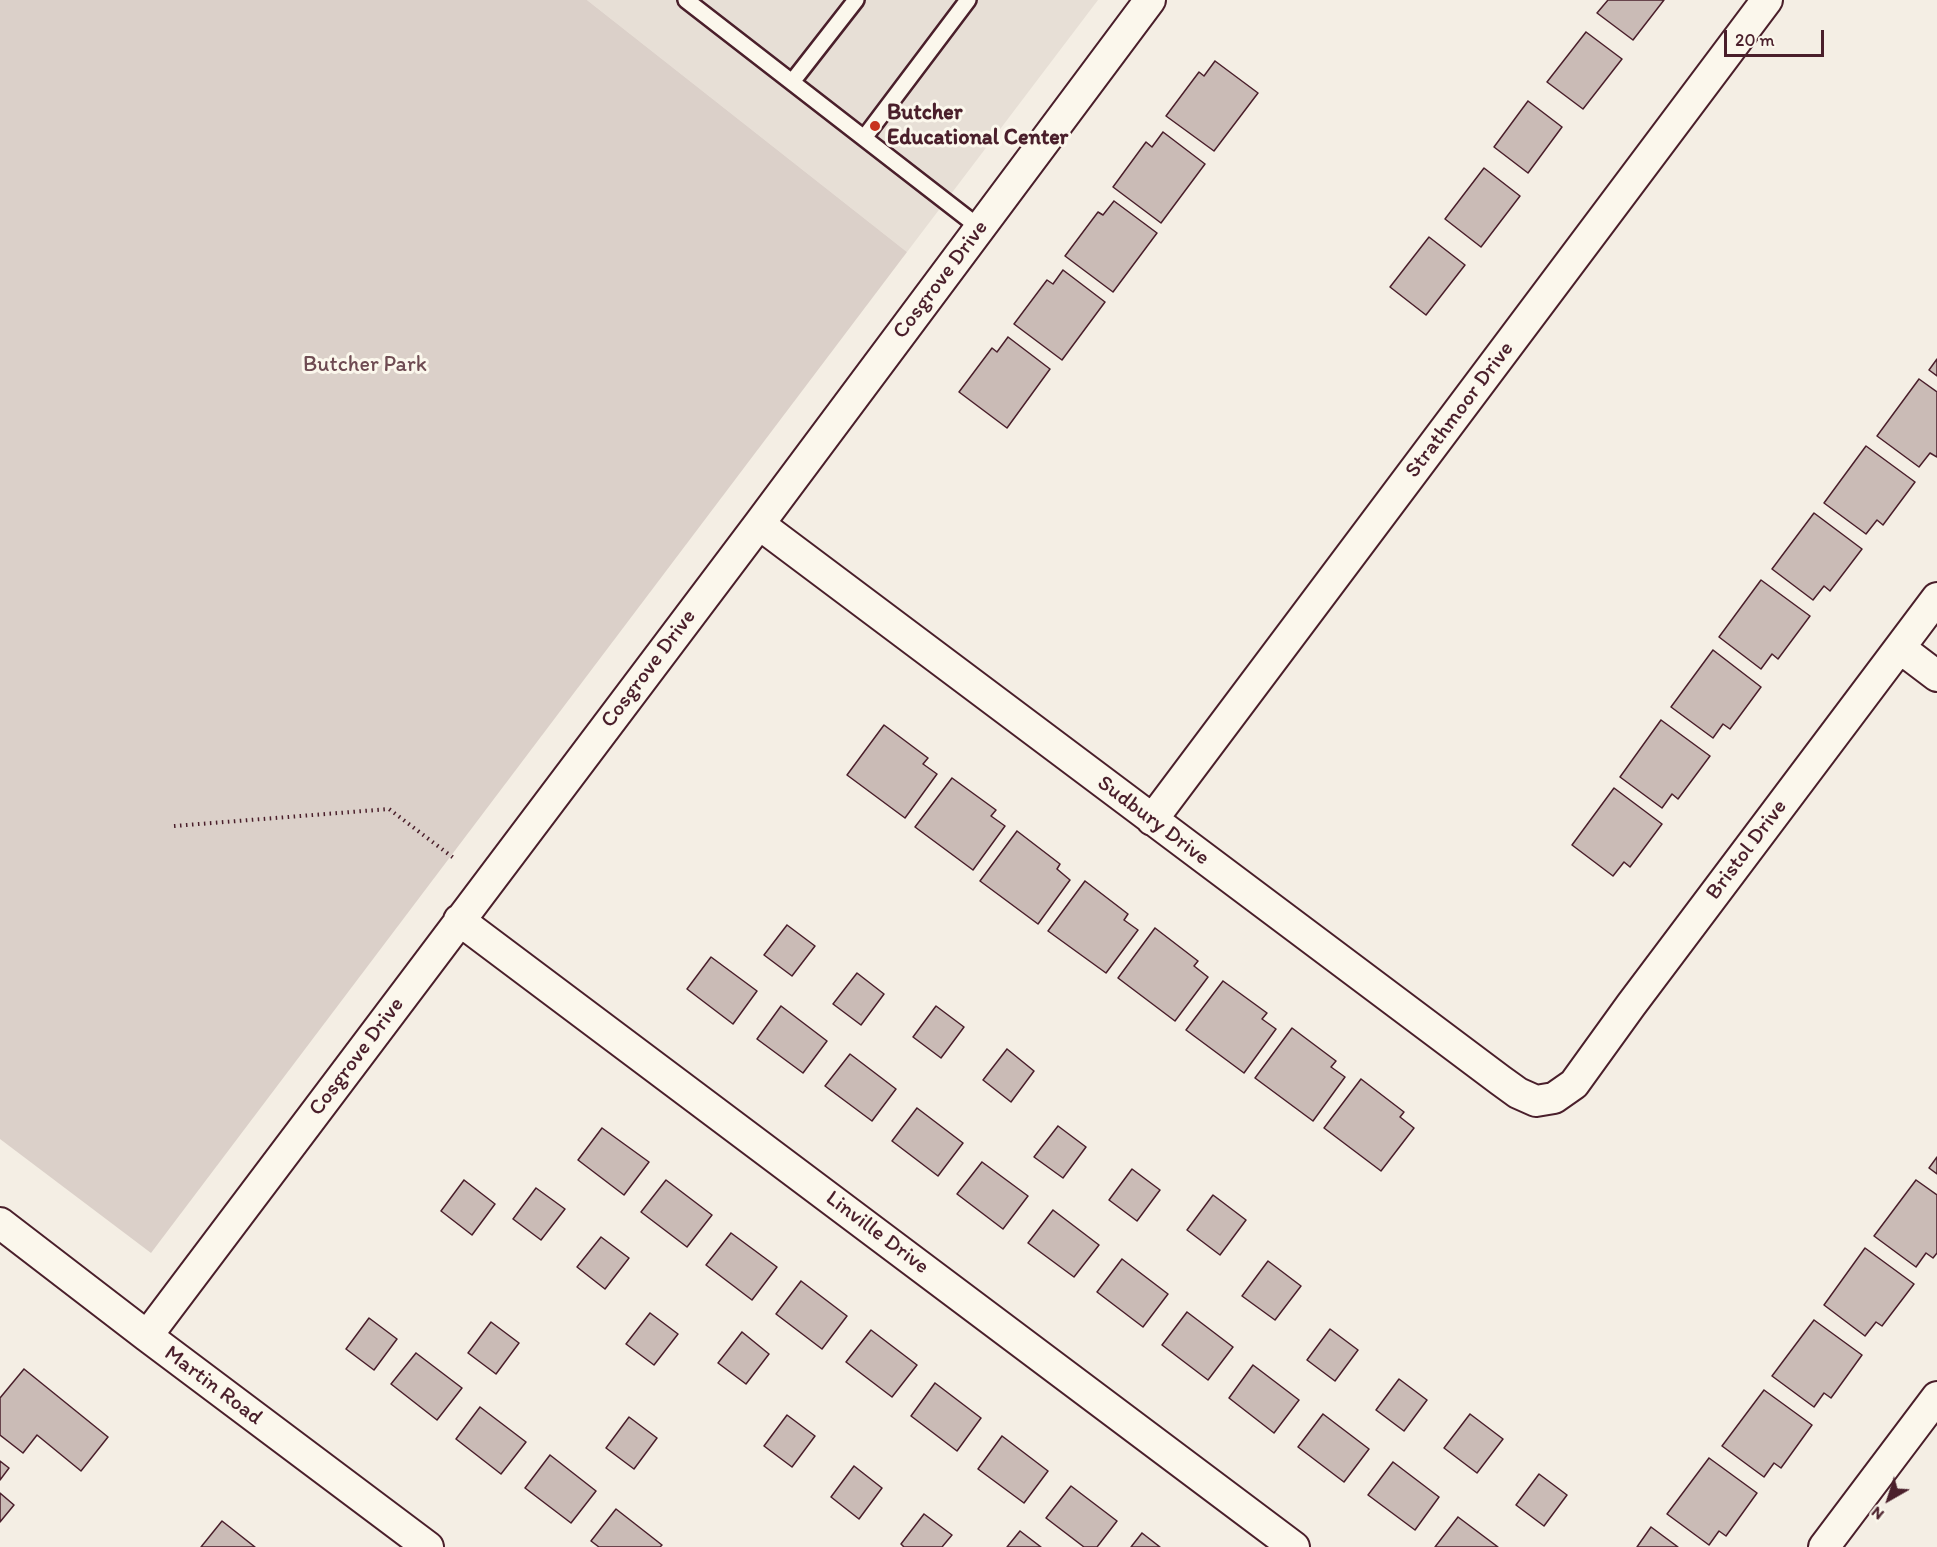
<!DOCTYPE html>
<style>
body{margin:0}
#map{position:relative;width:1937px;height:1547px;overflow:hidden;background:#f4eee4;font-family:Itim,sans-serif}
canvas{display:block}
.north{position:absolute;left:1859px;top:1469px;width:60px;height:60px;-webkit-text-stroke:4px #fbf7ec;paint-order:stroke;rotate:219deg;font-size:16px;font-weight:700;line-height:24px;text-align:center;color:#4a1f2b}
.north::after{content:'';display:block;margin:auto;width:21px;height:27px;background:#4a1f2b;clip-path:polygon(50% 0,100% 100%,50% 72%,0 100%)}
.scale{position:absolute;left:1724px;top:30px;width:100px;height:27px;box-sizing:border-box;border:3px solid #4a1f2b;border-top:0;padding-left:8px;font-size:18px;line-height:21px;white-space:nowrap;color:#4a1f2b;-webkit-text-stroke:4px #fbf7ec;paint-order:stroke}
</style>
<div id="map">
<canvas width="1937" height="1547"></canvas>
<div class="north">N</div>
<div class="scale">20 m</div>
</div>
<script>
const g = document.querySelector('canvas').getContext('2d');
g.lineJoin = 'round';
function fillPath(path, color) { g.fillStyle = color; g.fill(path, 'evenodd'); }
const shape = rows => new Path2D(rows.map(r => 'M' + r).join(''));
function stroke(path, color, width, dash) { g.strokeStyle = color; g.lineWidth = width; g.lineCap = dash ? 'butt' : 'round'; g.setLineDash(dash || []); g.stroke(path); }
function label(font, color, halo, rows, align = 'center') {
  g.font = font + ' Itim,sans-serif'; g.lineWidth = 6; g.setLineDash([]); g.textBaseline = 'middle'; g.strokeStyle = halo; g.fillStyle = color; for (const [text, x, y, turn = 0] of rows) {
    g.save(); g.translate(x, y); g.rotate((+turn || 0) * Math.PI / 180); g.textAlign = isNaN(turn) ? turn : align; if (halo) g.strokeText(text, 0, 0); g.fillText(text, 0, 0); g.restore();
  }
}
fillPath(shape([
 [587,0,1098,0,907,252]
]), '#e7dfd6');
fillPath(shape([
 [0,0,587,0,907,252,151,1253,0,1139]
]), '#dbd0c9');
const building = shape([
 [1608,0,1664,0,1633,40,1597,13,1608,0],
 [1586,32,1622,59,1583,109,1547,82,1586,32],
 [1215,61,1258,93,1214,151,1166,116,1199,72,1204,76,1215,61],
 [1528,101,1562,127,1528,173,1494,147,1528,101],
 [1163,132,1205,164,1161,223,1113,187,1146,142,1152,147,1163,132],
 [1484,168,1520,196,1481,247,1445,219,1484,168],
 [1114,201,1157,233,1113,292,1065,256,1098,212,1103,215,1114,201],
 [1429,237,1465,265,1426,315,1390,287,1429,237],
 [1063,270,1105,302,1062,360,1014,324,1047,280,1053,284,1063,270],
 [1008,337,1050,369,1007,428,959,392,992,348,997,352,1008,337],
 [1937,359,1937,376,1929,370,1937,359],
 [1919,379,1937,392,1937,457,1930,453,1919,467,1877,436,1919,379],
 [1866,446,1915,482,1883,525,1877,520,1866,534,1824,503,1866,446],
 [1814,513,1862,549,1830,591,1824,586,1813,600,1772,569,1814,513],
 [1761,580,1810,616,1778,659,1772,654,1761,669,1719,637,1761,580],
 [1713,650,1761,687,1730,729,1723,724,1713,738,1671,707,1713,650],
 [1661,720,1710,756,1678,799,1672,794,1662,808,1620,777,1661,720],
 [884,725,928,758,923,764,937,774,905,818,847,775,884,725],
 [952,778,996,810,991,816,1005,826,973,870,915,827,952,778],
 [1614,788,1662,824,1630,867,1624,862,1613,876,1572,845,1614,788],
 [1017,831,1060,864,1057,869,1070,880,1038,924,980,881,1017,831],
 [1085,881,1128,914,1124,920,1138,930,1106,973,1048,931,1085,881],
 [787,925,815,946,792,976,764,955,787,925],
 [1155,928,1198,961,1194,966,1208,977,1175,1021,1118,978,1155,928],
 [711,957,757,991,733,1024,687,989,711,957],
 [857,973,884,994,861,1025,833,1004,857,973],
 [1223,981,1267,1013,1262,1019,1276,1029,1244,1073,1186,1030,1223,981],
 [781,1006,827,1041,803,1073,757,1039,781,1006],
 [936,1006,964,1027,941,1058,913,1037,936,1006],
 [1292,1028,1336,1061,1331,1067,1345,1077,1313,1121,1255,1078,1292,1028],
 [1007,1049,1034,1071,1011,1102,983,1080,1007,1049],
 [850,1054,896,1089,872,1121,825,1086,850,1054],
 [1361,1079,1404,1112,1400,1117,1414,1128,1381,1171,1324,1128,1361,1079],
 [917,1108,963,1143,938,1176,892,1141,917,1108],
 [1058,1126,1086,1147,1063,1178,1034,1157,1058,1126],
 [602,1128,649,1162,624,1195,578,1160,602,1128],
 [1937,1157,1937,1174,1929,1168,1937,1157],
 [982,1162,1028,1196,1003,1229,957,1194,982,1162],
 [1132,1169,1160,1190,1137,1221,1109,1200,1132,1169],
 [464,1180,495,1204,472,1235,441,1211,464,1180],
 [666,1180,712,1215,687,1247,641,1212,666,1180],
 [1916,1180,1937,1195,1937,1253,1933,1258,1926,1253,1916,1267,1874,1236,1916,1180],
 [536,1188,565,1209,541,1240,513,1219,536,1188],
 [1213,1195,1246,1220,1220,1255,1187,1230,1213,1195],
 [1053,1210,1099,1245,1074,1277,1028,1243,1053,1210],
 [731,1233,777,1267,752,1300,706,1265,731,1233],
 [601,1237,629,1258,605,1289,577,1267,601,1237],
 [1865,1248,1914,1284,1882,1326,1876,1322,1865,1336,1824,1305,1865,1248],
 [1122,1259,1168,1294,1143,1327,1097,1292,1122,1259],
 [1268,1261,1301,1286,1275,1320,1242,1296,1268,1261],
 [801,1281,847,1316,822,1349,776,1314,801,1281],
 [1187,1312,1233,1347,1208,1380,1162,1345,1187,1312],
 [650,1313,678,1334,654,1365,626,1344,650,1313],
 [369,1318,397,1339,374,1370,346,1349,369,1318],
 [1814,1320,1862,1355,1831,1398,1824,1393,1814,1407,1772,1376,1814,1320],
 [491,1322,519,1343,496,1374,468,1353,491,1322],
 [1330,1329,1358,1350,1335,1381,1307,1360,1330,1329],
 [871,1330,917,1365,892,1397,846,1362,871,1330],
 [742,1332,769,1354,746,1384,718,1363,742,1332],
 [416,1353,462,1388,437,1420,391,1384,416,1353],
 [1253,1365,1299,1400,1274,1433,1229,1398,1253,1365],
 [24,1369,108,1437,81,1471,37,1435,23,1453,0,1435,0,1398,24,1369],
 [1399,1379,1427,1400,1404,1431,1376,1410,1399,1379],
 [935,1383,981,1418,957,1451,911,1416,935,1383],
 [1764,1390,1812,1425,1781,1468,1774,1463,1764,1477,1722,1446,1764,1390],
 [480,1407,526,1442,501,1474,456,1439,480,1407],
 [1323,1414,1369,1449,1344,1482,1298,1447,1323,1414],
 [1470,1414,1503,1439,1477,1473,1444,1448,1470,1414],
 [787,1415,815,1436,792,1467,764,1446,787,1415],
 [629,1417,657,1438,634,1469,606,1448,629,1417],
 [1002,1436,1048,1471,1024,1503,978,1469,1002,1436],
 [550,1455,596,1491,571,1523,525,1488,550,1455],
 [1709,1458,1757,1493,1726,1536,1719,1531,1709,1545,1667,1514,1709,1458],
 [0,1461,9,1468,0,1480,0,1461],
 [1393,1462,1439,1497,1415,1530,1368,1495,1393,1462],
 [854,1466,882,1488,859,1519,831,1497,854,1466],
 [1539,1474,1567,1495,1544,1526,1516,1505,1539,1474],
 [1071,1486,1117,1521,1097,1547,1084,1547,1046,1518,1071,1486],
 [0,1493,14,1505,0,1522,0,1493],
 [616,1509,662,1545,660,1547,599,1547,591,1541,616,1509],
 [924,1514,952,1535,942,1547,904,1547,901,1544,924,1514],
 [1458,1517,1498,1547,1435,1547,1458,1517],
 [222,1521,255,1547,201,1547,222,1521],
 [1651,1527,1678,1547,1637,1547,1651,1527],
 [1020,1531,1041,1547,1007,1547,1020,1531],
 [1142,1533,1160,1547,1131,1547,1142,1533]
]);
fillPath(building, '#cabbb6');
stroke(building, '#4a1f2b', 1.5);
const lane = shape([
 [686,0,980,228],
 [792,82,856,0],
 [864,138,968,0]
]);
const street = shape([
 [759,524,1500,1080,1518,1093,1536,1101,1554,1098,1574,1084,1631,1005,1937,598],
 [1900,648,1937,676],
 [1152,820,1767,0],
 [459,920,1294,1547],
 [0,1223,147,1336,428,1547],
 [147,1336,759,524,1150,0],
 [1824,1547,1937,1397]
]);
stroke(lane, '#4a1f2b', 20);
stroke(street, '#4a1f2b', 34);
stroke(shape([
 [174,826,389,809,455,859]
]), '#4a1f2b', 4, [1.5, 4.5]);
stroke(lane, '#fbf7ec', 15);
stroke(street, '#fbf7ec', 30);
for (const [x, y, r, color] of [
 [875,126,6,"#c8321e"]
]) { const dot = new Path2D(); dot.arc(x, y, r, 0, 2 * Math.PI); g.fillStyle = color; g.fill(dot); stroke(dot, '#fbf7ec', 2); }
label('bold 22px', '#4a1f2b', '#fbf7ec', [
 ["Butcher",887,113],
 ["Educational Center",887,138]
], 'left');
label('22px', '#4a1f2b', '#fbf7ec', [
 ["Cosgrove Drive",941,280,-53],
 ["Strathmoor Drive",1460,410,-53],
 ["Cosgrove Drive",649,669,-53],
 ["Sudbury Drive",1153,821,37],
 ["Bristol Drive",1747,850,-53],
 ["Cosgrove Drive",357,1057,-53],
 ["Linville Drive",877,1233,37],
 ["Martin Road",213,1386,37]
]);
label('22px', '#6e4b52', '#fbf7ec', [
 ["Butcher Park",365,365]
]);
</script>
